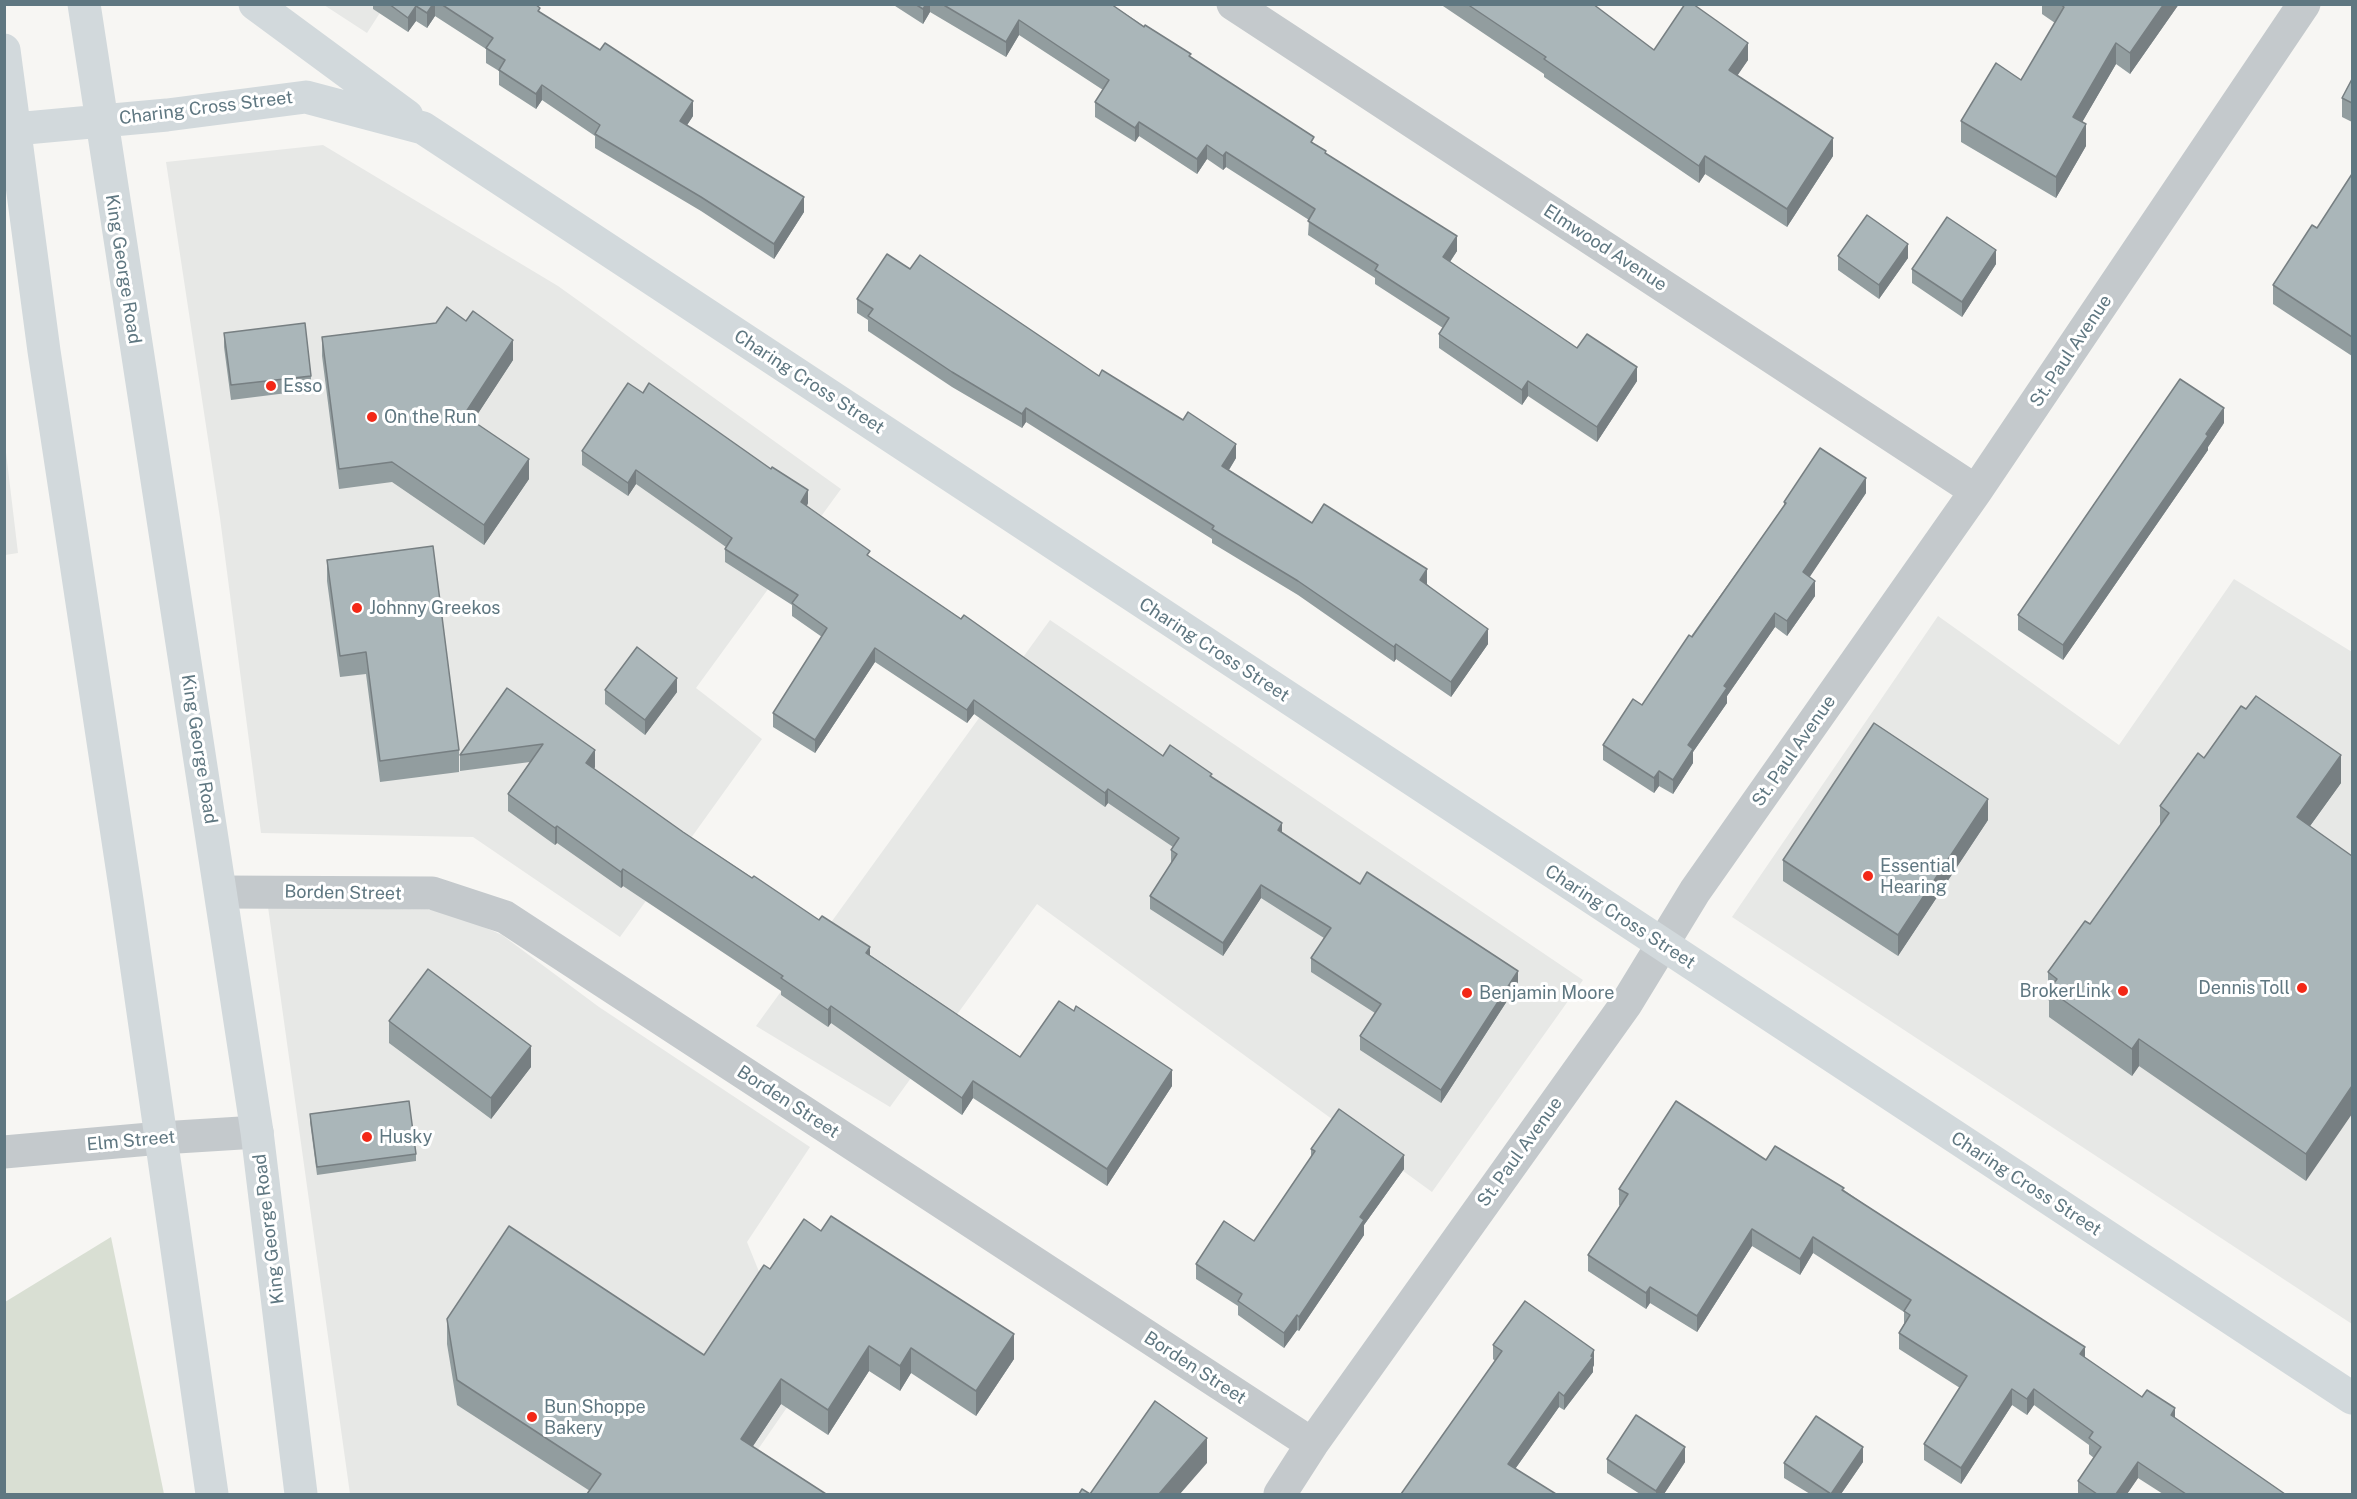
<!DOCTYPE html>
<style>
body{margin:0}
#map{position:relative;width:2357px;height:1499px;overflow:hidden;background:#f7f6f3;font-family:"Public Sans",sans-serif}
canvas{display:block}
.frame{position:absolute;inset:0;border:6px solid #5f7781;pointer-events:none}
</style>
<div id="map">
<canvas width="2357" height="1499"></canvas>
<div class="frame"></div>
</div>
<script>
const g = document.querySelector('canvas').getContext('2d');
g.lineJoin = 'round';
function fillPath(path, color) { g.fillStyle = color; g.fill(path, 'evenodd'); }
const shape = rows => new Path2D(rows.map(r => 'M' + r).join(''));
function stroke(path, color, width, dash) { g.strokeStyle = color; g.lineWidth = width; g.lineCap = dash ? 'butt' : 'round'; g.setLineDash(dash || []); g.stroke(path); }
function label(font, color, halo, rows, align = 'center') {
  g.font = font + ' "Public Sans",sans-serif'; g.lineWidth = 6; g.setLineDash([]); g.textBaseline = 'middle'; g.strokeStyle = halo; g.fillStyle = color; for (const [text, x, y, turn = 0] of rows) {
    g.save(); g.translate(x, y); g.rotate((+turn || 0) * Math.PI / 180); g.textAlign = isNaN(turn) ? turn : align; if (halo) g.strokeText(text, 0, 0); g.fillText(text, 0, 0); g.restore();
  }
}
fillPath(shape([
 [324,5,385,5,367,33],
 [323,145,558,286,841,489,696,688,762,739,620,937,473,837,261,833,220,518,166,162],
 [5,444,18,553,5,555,4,555],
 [2234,579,2352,652,2352,1324,1732,917,1938,616,2119,745],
 [1050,620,1583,980,1432,1192,1037,904,890,1107,756,1026],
 [268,907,446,910,502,935,599,1007,810,1147,747,1242,764,1284,837,1335,750,1461,798,1494,350,1494]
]), '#e7e8e6');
fillPath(shape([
 [111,1237,164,1494,5,1494,5,1302]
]), '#d9dfd3');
stroke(shape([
 [1233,4,1976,491],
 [222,892,432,893,505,917,1312,1444],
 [4,1152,161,1138,257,1132],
 [1280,1494,1312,1444,1626,1004,1695,891,1976,491,2304,4]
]), '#c4c9cc', 33);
stroke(shape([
 [84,4,257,1132,301,1494],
 [255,4,407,116],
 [4,50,44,351,127,900,212,1494],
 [15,129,167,115,306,97,423,128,2352,1398]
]), '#d2d9dc', 33);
fillPath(shape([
 [373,4,535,4,540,12,693,116,687,125,804,212,774,259,701,211,595,148,595,136,542,100,536,109,499,85,499,71,486,63,486,49,435,16,427,28,416,21,408,32,373,9],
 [892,4,1111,4,1191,57,1314,144,1326,154,1457,251,1450,262,1577,348,1637,381,1597,442,1528,396,1522,405,1439,348,1439,334,1443,328,1375,284,1375,278,1308,235,1309,220,1226,167,1223,170,1207,159,1197,174,1139,136,1135,142,1095,117,1095,102,1103,90,1019,35,1006,57,930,12,923,24],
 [1440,4,1593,4,1654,50,1748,60,1737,75,1833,156,1787,227,1705,174,1699,183,1544,77,1544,74],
 [2042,4,2179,4,2130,74,2116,64,2082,122,2086,146,2056,198,1961,142,1961,121,2021,80,2055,23,2042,14],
 [2352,79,2352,129,2352,122,2342,117,2342,98],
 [2352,174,2352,356,2273,304,2273,285,2317,228],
 [1838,256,1908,258,1879,299,1838,270],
 [1996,264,1962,317,1912,283,1912,269],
 [910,269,1099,376,1236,458,1229,470,1312,523,1427,584,1488,644,1451,697,1396,659,1394,662,1298,595,1212,543,1212,539,1026,422,1022,428,952,387,868,331,868,320,857,313,857,299],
 [224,333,311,376,311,390,231,400,224,347],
 [322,337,513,360,473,421,529,479,484,545,392,482,339,489,322,356],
 [2224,423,2208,447,2208,450,2063,660,2018,630,2018,615],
 [582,451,808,503,807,506,870,557,1163,756,1212,777,1282,833,1360,884,1518,984,1441,1103,1360,1050,1360,1036,1375,1013,1311,972,1311,958,1324,938,1261,898,1223,956,1150,909,1150,896,1171,864,1171,850,1173,847,1108,803,1105,807,974,714,967,723,875,662,815,753,773,727,773,713,822,637,792,616,792,605,725,562,725,549,726,547,636,484,628,496,582,465],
 [1866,493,1809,577,1815,596,1787,636,1775,627,1727,696,1727,703,1693,752,1693,763,1673,794,1659,786,1654,793,1603,760,1603,745,1642,705,1784,506,1784,502],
 [327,560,459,750,459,772,380,782,366,674,340,677,327,581],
 [507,688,595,767,594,769,683,832,870,955,1020,1057,1172,1086,1107,1186,973,1098,962,1115,831,1023,828,1027,781,995,781,991,623,886,621,888,557,843,555,845,508,811,508,794,530,762,460,771,460,755],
 [605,690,677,692,645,735,605,704],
 [2341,783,2310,826,2306,1181,2139,1066,2132,1076,2049,1017,2049,1001,2048,999,2048,972,2090,924,2160,826,2160,806],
 [1988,820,1898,956,1783,881,1783,860],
 [389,1021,531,1067,491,1119,389,1043],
 [310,1114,416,1154,416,1161,317,1175,310,1122],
 [1311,1149,1404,1169,1364,1225,1364,1235,1299,1331,1297,1330,1284,1348,1238,1315,1238,1306,1196,1279,1196,1264,1254,1241,1311,1157],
 [1766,1160,1844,1190,2142,1397,2175,1418,2285,1494,2163,1494,2138,1478,2127,1494,2078,1494,2078,1481,2094,1458,2089,1454,2089,1445,2034,1405,2027,1415,2012,1405,1961,1484,1924,1460,1924,1444,1960,1388,1899,1349,1899,1333,1904,1324,1904,1312,1813,1253,1800,1275,1752,1246,1697,1332,1650,1303,1646,1309,1588,1271,1588,1255,1620,1206,1619,1205,1619,1189],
 [770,1269,1014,1359,976,1416,911,1373,900,1391,869,1371,828,1435,781,1404,753,1446,590,1491,457,1405,447,1344,447,1319,704,1355],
 [1493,1345,1594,1365,1593,1367,1593,1372,1564,1410,1559,1407,1515,1469,1401,1494,1495,1361,1493,1359],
 [1607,1459,1685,1462,1664,1494,1640,1494,1607,1473],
 [1863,1462,1841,1494,1810,1494,1784,1478,1784,1463]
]), '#929d9f');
fillPath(shape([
 [433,4,435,4,435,16,427,28,427,13],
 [926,4,930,4,930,12,923,24,923,9],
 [2164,4,2179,4,2130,74,2130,53],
 [416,6,416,21,408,32,408,18],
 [1019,20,1019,35,1006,57,1006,42],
 [1748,43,1748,60,1729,88,1729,70],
 [2116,43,2116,64,2073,138,2073,117],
 [542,85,542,100,536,109,536,94],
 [693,101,693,116,680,136,680,121],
 [1139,122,1139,136,1135,142,1135,128],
 [2086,124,2086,146,2056,198,2056,177],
 [1833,138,1833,156,1787,227,1787,209],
 [1207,145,1207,159,1197,174,1197,159],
 [1226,152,1226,167,1223,170,1223,156],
 [1705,156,1705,174,1699,183,1699,166],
 [804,197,804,212,774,259,774,244],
 [1457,236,1457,251,1443,272,1443,257],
 [1908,244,1908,258,1879,299,1879,285],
 [1996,250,1996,264,1962,317,1962,302],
 [513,340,513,360,464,435,464,415],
 [1637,367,1637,381,1597,442,1597,427],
 [1528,381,1528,396,1522,405,1522,390],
 [1026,408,1026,422,1022,428,1022,414],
 [2224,408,2224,423,2208,447,2208,450,2063,660,2063,645],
 [1236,444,1236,458,1222,481,1222,466],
 [529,459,529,479,484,545,484,525],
 [636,470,636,484,628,496,628,483],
 [1866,478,1866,493,1803,587,1803,572],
 [808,490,808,503,801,516,801,502],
 [1427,569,1427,584,1420,594,1420,580],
 [1815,581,1815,596,1787,636,1787,621],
 [1775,613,1775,627,1727,696,1727,703,1693,752,1693,763,1673,794,1673,780,1688,745,1724,686],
 [1488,629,1488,644,1451,697,1451,682],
 [1396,644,1396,659,1394,662,1394,647],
 [875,648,875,662,815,753,815,740],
 [677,678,677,692,645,735,645,720],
 [974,700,974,714,967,723,967,710],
 [595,750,595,767,586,780,586,763],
 [2341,755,2341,783,2297,844,2297,817],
 [1659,771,1659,786,1654,793,1654,778],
 [1108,789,1108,803,1105,807,1105,793],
 [1988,799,1988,820,1898,956,1898,935],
 [1282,823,1282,836,1278,830],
 [557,826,557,843,555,845,555,828],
 [623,869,623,886,621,888,621,872],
 [1261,885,1261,898,1223,956,1223,943],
 [870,947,870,964,866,953],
 [1518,971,1518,984,1441,1103,1441,1090],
 [831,1006,831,1023,828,1027,828,1010],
 [2139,1039,2139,1066,2132,1076,2132,1049],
 [531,1046,531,1067,491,1119,491,1098],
 [1172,1070,1172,1086,1107,1186,1107,1169],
 [973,1081,973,1098,962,1115,962,1098],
 [2352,1086,2352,1114,2306,1181,2306,1154],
 [1404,1155,1404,1169,1364,1225,1364,1235,1299,1331,1299,1317,1360,1217],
 [1752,1229,1752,1246,1697,1332,1697,1316],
 [1813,1237,1813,1253,1800,1275,1800,1259],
 [1650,1287,1650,1303,1646,1309,1646,1293],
 [1297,1315,1297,1330,1284,1348,1284,1333],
 [1014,1334,1014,1359,976,1416,976,1391],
 [869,1346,869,1371,828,1435,828,1410],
 [2085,1347,2085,1363,2080,1354],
 [911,1348,911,1373,900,1391,900,1366],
 [1594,1350,1594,1365,1593,1367,1593,1372,1564,1410,1564,1396],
 [781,1379,781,1404,741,1464,741,1439],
 [2012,1389,2012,1405,1961,1484,1961,1468],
 [2034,1389,2034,1405,2027,1415,2027,1399],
 [1559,1392,1559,1407,1508,1479,1508,1464],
 [2175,1408,2175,1424,2171,1415],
 [1207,1438,1207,1463,1180,1494,1159,1494],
 [1685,1447,1685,1462,1664,1494,1656,1494,1656,1491],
 [1863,1447,1863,1462,1841,1494,1831,1494],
 [2138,1462,2138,1478,2127,1494,2116,1494]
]), '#777f82');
const building = shape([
 [389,4,433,4,427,13,416,6,408,18,389,4],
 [441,4,535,4,540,8,538,11,600,50,605,43,693,101,680,121,804,197,774,244,701,197,595,134,600,125,542,85,536,94,499,70,505,60,486,48,493,38,441,4],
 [915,4,926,4,923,9,915,4],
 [942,4,1111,4,1144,27,1145,25,1191,54,1189,56,1314,137,1311,142,1326,151,1325,153,1457,236,1443,257,1577,348,1587,334,1637,367,1597,427,1528,381,1522,390,1439,334,1449,318,1375,270,1378,265,1308,221,1315,209,1226,152,1223,156,1207,145,1197,159,1139,122,1135,128,1095,102,1109,80,1019,20,1006,42,942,4],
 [1467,4,1593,4,1654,50,1685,4,1693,4,1748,43,1729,70,1833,138,1787,209,1705,156,1699,166,1544,59,1546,57,1467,4],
 [2060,4,2164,4,2130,53,2116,43,2073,117,2086,124,2056,177,1961,121,1996,63,2021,80,2064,7,2060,4],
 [2352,79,2352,103,2342,98,2352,79],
 [2352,174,2352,337,2273,285,2312,225,2317,228,2352,174],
 [1867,215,1908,244,1879,285,1838,256,1867,215],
 [1947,217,1996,250,1962,302,1912,269,1947,217],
 [887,254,910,269,920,255,1099,376,1102,370,1183,420,1188,412,1236,444,1222,466,1312,523,1324,504,1427,569,1420,580,1488,629,1451,682,1396,644,1394,647,1298,581,1212,529,1214,526,1026,408,1022,414,952,372,868,316,873,309,857,299,887,254],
 [447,307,466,321,473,311,513,340,464,415,529,459,484,525,392,462,339,469,322,337,436,323,447,307],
 [305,323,311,376,231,385,224,333,305,323],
 [2180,379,2224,408,2206,434,2208,436,2063,645,2018,615,2180,379],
 [628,383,643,393,649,383,771,469,772,467,808,490,801,502,870,551,867,555,961,619,964,615,1163,756,1170,745,1212,774,1210,776,1282,823,1278,830,1360,884,1367,872,1518,971,1441,1090,1360,1036,1381,1004,1311,958,1331,928,1261,885,1223,943,1150,896,1177,854,1171,850,1179,838,1108,789,1105,793,974,700,967,710,875,648,815,740,773,713,827,628,792,603,798,595,725,549,732,538,636,470,628,483,582,451,628,383],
 [1820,448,1866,478,1803,572,1815,581,1787,621,1775,613,1724,686,1727,688,1688,745,1693,749,1673,780,1659,771,1654,778,1603,745,1633,699,1642,705,1689,635,1692,637,1786,503,1784,502,1820,448],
 [433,546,459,750,380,761,366,652,340,656,327,560,433,546],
 [637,647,677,678,645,720,605,690,637,647],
 [507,688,595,750,586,763,683,832,752,878,754,876,819,920,822,916,870,947,866,953,1020,1057,1059,1001,1074,1011,1076,1006,1172,1070,1107,1169,973,1081,962,1098,831,1006,828,1010,781,978,783,976,623,869,621,872,557,826,555,828,508,794,543,744,460,755,507,688],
 [2256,696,2341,755,2297,817,2352,856,2352,1086,2306,1154,2139,1039,2132,1049,2049,990,2057,979,2048,972,2085,921,2090,924,2169,813,2160,806,2198,753,2204,758,2241,706,2246,709,2256,696],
 [1874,723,1988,799,1898,935,1783,860,1874,723],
 [428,969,531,1046,491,1098,389,1021,428,969],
 [409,1101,416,1154,317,1167,310,1114,409,1101],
 [1676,1101,1766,1160,1775,1146,1844,1188,1842,1190,2085,1347,2080,1354,2142,1397,2147,1390,2175,1408,2171,1415,2285,1494,2186,1494,2138,1462,2116,1494,2097,1494,2078,1481,2101,1447,2089,1438,2093,1432,2034,1389,2027,1399,2012,1389,1961,1468,1924,1444,1967,1376,1899,1333,1910,1315,1904,1311,1911,1300,1813,1237,1800,1259,1752,1229,1697,1316,1650,1287,1646,1293,1588,1255,1628,1194,1619,1189,1676,1101],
 [1339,1109,1404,1155,1360,1217,1364,1220,1299,1317,1297,1315,1284,1333,1238,1301,1242,1294,1196,1264,1224,1221,1254,1241,1315,1151,1311,1149,1339,1109],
 [831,1216,1014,1334,976,1391,911,1348,900,1366,869,1346,828,1410,781,1379,741,1439,826,1494,587,1494,601,1474,457,1380,447,1319,509,1226,704,1355,764,1265,770,1269,804,1219,821,1231,831,1216],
 [1525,1301,1594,1350,1591,1356,1593,1357,1564,1396,1559,1392,1508,1464,1556,1494,1401,1494,1502,1351,1493,1345,1525,1301],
 [1155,1401,1207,1438,1159,1494,1090,1494,1155,1401],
 [1636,1415,1685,1447,1656,1491,1607,1459,1636,1415],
 [1816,1416,1863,1447,1831,1494,1784,1463,1816,1416],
 [1082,1489,1090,1494,1079,1494,1082,1489]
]);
fillPath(building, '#aab6b9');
stroke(building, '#777f82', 1.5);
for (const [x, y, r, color] of [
 [271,386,6,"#f32817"],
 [372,417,6,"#f32817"],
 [357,608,6,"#f32817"],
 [1868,876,6,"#f32817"],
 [2302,988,6,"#f32817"],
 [2123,991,6,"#f32817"],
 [1467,993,6,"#f32817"],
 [367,1137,6,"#f32817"],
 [532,1417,6,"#f32817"]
]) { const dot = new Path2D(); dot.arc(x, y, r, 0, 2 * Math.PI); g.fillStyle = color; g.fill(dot); stroke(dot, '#fff', 2); }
label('18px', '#5f7781', '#fff', [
 ["Charing Cross Street",206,108,-7],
 ["Elmwood Avenue",1605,248,33],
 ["King George Road",123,269,81],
 ["St. Paul Avenue",2071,351,-56],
 ["Charing Cross Street",809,382,33],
 ["Charing Cross Street",1214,650,33],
 ["King George Road",199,749,81],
 ["St. Paul Avenue",1794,751,-55],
 ["Borden Street",343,893,1],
 ["Charing Cross Street",1620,917,33],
 ["Borden Street",788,1102,33],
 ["Elm Street",131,1141,-5],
 ["St. Paul Avenue",1520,1152,-54],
 ["Charing Cross Street",2026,1184,33],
 ["King George Road",269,1229,-97],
 ["Borden Street",1195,1368,33]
]);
label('18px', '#5f7781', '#fff', [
 ["Esso",283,386],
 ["On the Run",384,417],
 ["Johnny Greekos",369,608],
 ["Essential",1880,866],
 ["Hearing",1880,887],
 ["Dennis Toll",2290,988,"right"],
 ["BrokerLink",2111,991,"right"],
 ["Benjamin Moore",1479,993],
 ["Husky",379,1137],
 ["Bun Shoppe",544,1407],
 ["Bakery",544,1428]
], 'left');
</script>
